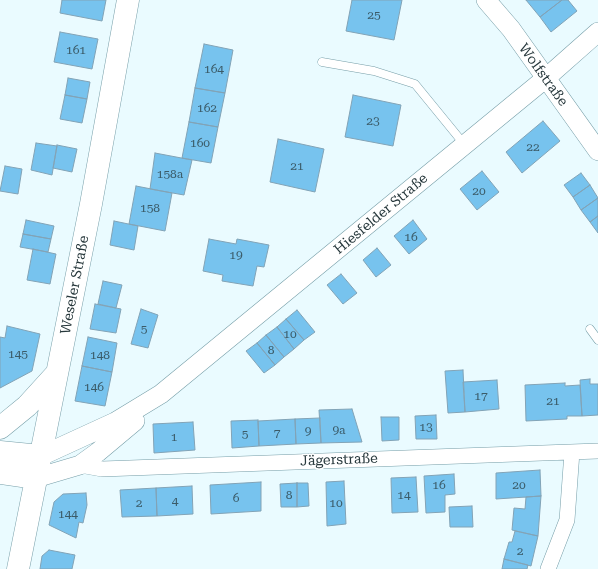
<!DOCTYPE html>
<meta charset="utf-8">
<style>
body{margin:0}
canvas{display:block;background:#eafbff}
</style>
<canvas width="598" height="569"></canvas>
<script>
const g = document.querySelector('canvas').getContext('2d');
g.lineJoin = 'round';
function fillPath(path, color) { g.fillStyle = color; g.fill(path, 'evenodd'); }
const shape = rows => new Path2D(rows.map(r => 'M' + r).join(''));
function stroke(path, color, width, dash) { g.strokeStyle = color; g.lineWidth = width; g.lineCap = dash ? 'butt' : 'round'; g.setLineDash(dash || []); g.stroke(path); }
function label(font, color, halo, rows, align = 'center') {
  g.font = font + ' "Roboto Serif",serif'; g.lineWidth = 3; g.setLineDash([]); g.textBaseline = 'middle'; g.strokeStyle = halo; g.fillStyle = color; for (const [text, x, y, turn = 0] of rows) {
    g.save(); g.translate(x, y); g.rotate((+turn || 0) * Math.PI / 180); g.textAlign = isNaN(turn) ? turn : align; if (halo) g.strokeText(text, 0, 0); g.fillText(text, 0, 0); g.restore();
  }
}
const building = shape([
 [62,0,106,0,102,21,60,13,62,0],
 [352,0,402,0,394,40,346,31,352,0],
 [526,0,562,0,540,17,526,0],
 [562,0,568,0,577,11,551,32,540,17,562,0],
 [60,32,98,39,92,69,54,62,60,32],
 [204,44,233,50,225,93,195,88,204,44],
 [68,78,90,82,87,99,65,95,68,78],
 [195,88,225,93,218,127,189,122,195,88],
 [65,95,87,99,82,123,60,119,65,95],
 [353,95,401,105,393,146,345,137,353,95],
 [543,121,560,141,522,173,506,152,543,121],
 [189,122,218,127,211,163,182,158,189,122],
 [278,139,324,149,315,192,270,182,278,139],
 [36,143,57,146,52,175,31,170,36,143],
 [57,145,77,149,72,172,53,168,57,145],
 [155,153,192,160,184,195,150,189,155,153],
 [5,166,22,169,18,194,0,191,5,166],
 [482,171,499,192,477,210,460,189,482,171],
 [581,173,590,185,573,197,564,185,581,173],
 [590,185,598,198,581,210,573,197,590,185],
 [136,186,172,193,165,231,129,224,136,186],
 [598,198,598,216,590,222,581,210,598,198],
 [598,216,598,233,590,222,598,216],
 [26,220,54,226,51,239,23,234,26,220],
 [413,220,427,239,409,254,394,236,413,220],
 [114,221,138,226,134,250,110,245,114,221],
 [23,234,51,239,48,252,20,247,23,234],
 [209,239,236,244,237,239,269,245,264,267,257,266,253,286,222,281,223,275,203,271,209,239],
 [377,248,391,265,376,277,363,260,377,248],
 [33,249,56,254,50,284,27,280,33,249],
 [341,274,357,293,343,304,327,285,341,274],
 [103,281,122,285,116,308,98,304,103,281],
 [95,304,121,309,116,333,90,329,95,304],
 [141,309,158,315,148,348,131,344,141,309],
 [297,310,315,332,304,340,286,319,297,310],
 [286,319,304,340,294,349,277,327,286,319],
 [7,326,40,334,32,371,0,388,0,337,5,338,7,326],
 [277,327,294,349,284,357,266,335,277,327],
 [266,335,284,357,275,365,257,343,266,335],
 [88,337,117,343,112,372,82,366,88,337],
 [257,343,275,365,264,373,246,351,257,343],
 [82,366,112,372,105,406,75,401,82,366],
 [463,370,465,412,448,413,445,371,463,370],
 [590,379,590,384,598,384,598,415,582,416,580,380,590,379],
 [497,380,499,409,465,412,463,382,497,380],
 [565,383,565,386,580,385,582,416,567,416,567,419,526,421,525,385,565,383],
 [352,409,362,442,321,443,319,410,352,409],
 [436,415,437,439,416,439,415,416,436,415],
 [381,417,399,417,399,440,382,441,381,417],
 [320,418,321,443,296,444,295,419,320,418],
 [295,419,296,444,259,446,258,421,295,419],
 [258,420,259,446,232,448,231,421,258,420],
 [193,422,195,450,154,453,153,424,193,422],
 [540,470,541,496,496,499,496,473,540,470],
 [454,474,455,494,445,495,445,512,426,513,424,476,454,474],
 [416,477,418,512,392,513,391,478,416,477],
 [344,481,346,524,327,526,326,482,344,481],
 [261,482,261,511,211,514,210,485,261,482],
 [297,483,297,507,281,507,280,484,297,483],
 [297,483,308,483,309,506,297,507,297,483],
 [192,486,193,514,157,516,156,488,192,486],
 [156,488,157,516,122,517,120,490,156,488],
 [86,493,87,505,83,523,79,522,76,538,49,525,54,502,63,494,86,493],
 [541,496,538,536,512,530,514,508,525,509,526,497,541,496],
 [472,506,473,527,450,527,449,507,472,506],
 [515,531,538,536,531,566,504,559,509,542,512,542,515,531],
 [49,550,75,555,72,569,40,569,42,556,49,550],
 [504,559,528,565,527,569,502,569,504,559]
]);
fillPath(building, '#77c3ee');
stroke(building, '#82a3b6', 1);
const service = shape([
 [322,62,374,71,415,84,464,144],
 [590,329,598,340]
]);
const minor = shape([
 [80,465,102,469,598,451],
 [548,569,567,520,572,452]
]);
const tertiary = shape([
 [486,0,511,29,598,151],
 [41,456,115,422,161,394,546,78,598,32],
 [36,478,80,465,98,452,135,421]
]);
const secondary = shape([
 [0,428,27,406,57,373],
 [0,452,41,456],
 [0,473,36,478],
 [18,569,91,204,128,0]
]);
stroke(service, '#769ea8', 9);
stroke(minor, '#769ea8', 16);
stroke(tertiary, '#769ea8', 20);
stroke(secondary, '#769ea8', 23);
stroke(service, '#fff', 8);
stroke(minor, '#fff', 15);
stroke(tertiary, '#fff', 19);
stroke(secondary, '#fff', 22);
label('12px', '#3b5b68', null, [
 ["25",374,15],
 ["161",76,50],
 ["164",214,69],
 ["162",207,108],
 ["23",373,121],
 ["160",200,143],
 ["22",533,147],
 ["21",297,166],
 ["158a",170,174],
 ["20",479,191],
 ["158",150,208],
 ["16",411,237],
 ["19",236,255],
 ["5",144,329],
 ["10",290,334],
 ["8",271,350],
 ["145",18,354],
 ["148",100,355],
 ["146",94,387],
 ["17",481,396],
 ["21",553,401],
 ["13",426,427],
 ["9a",339,430],
 ["9",308,431],
 ["7",277,433],
 ["5",245,434],
 ["1",174,437],
 ["16",439,485],
 ["20",519,485],
 ["8",289,495],
 ["14",404,495],
 ["6",236,498],
 ["4",175,501],
 ["2",139,503],
 ["10",336,503],
 ["144",68,514],
 ["2",520,551]
]);
label('14px', '#27383c', '#fff', [
 ["Wolfstraße",543,75,54],
 ["Hiesfelder Straße",381,214,-40],
 ["Weseler Straße",75,285,-79],
 ["Jägerstraße",339,460,-2]
]);
</script>
